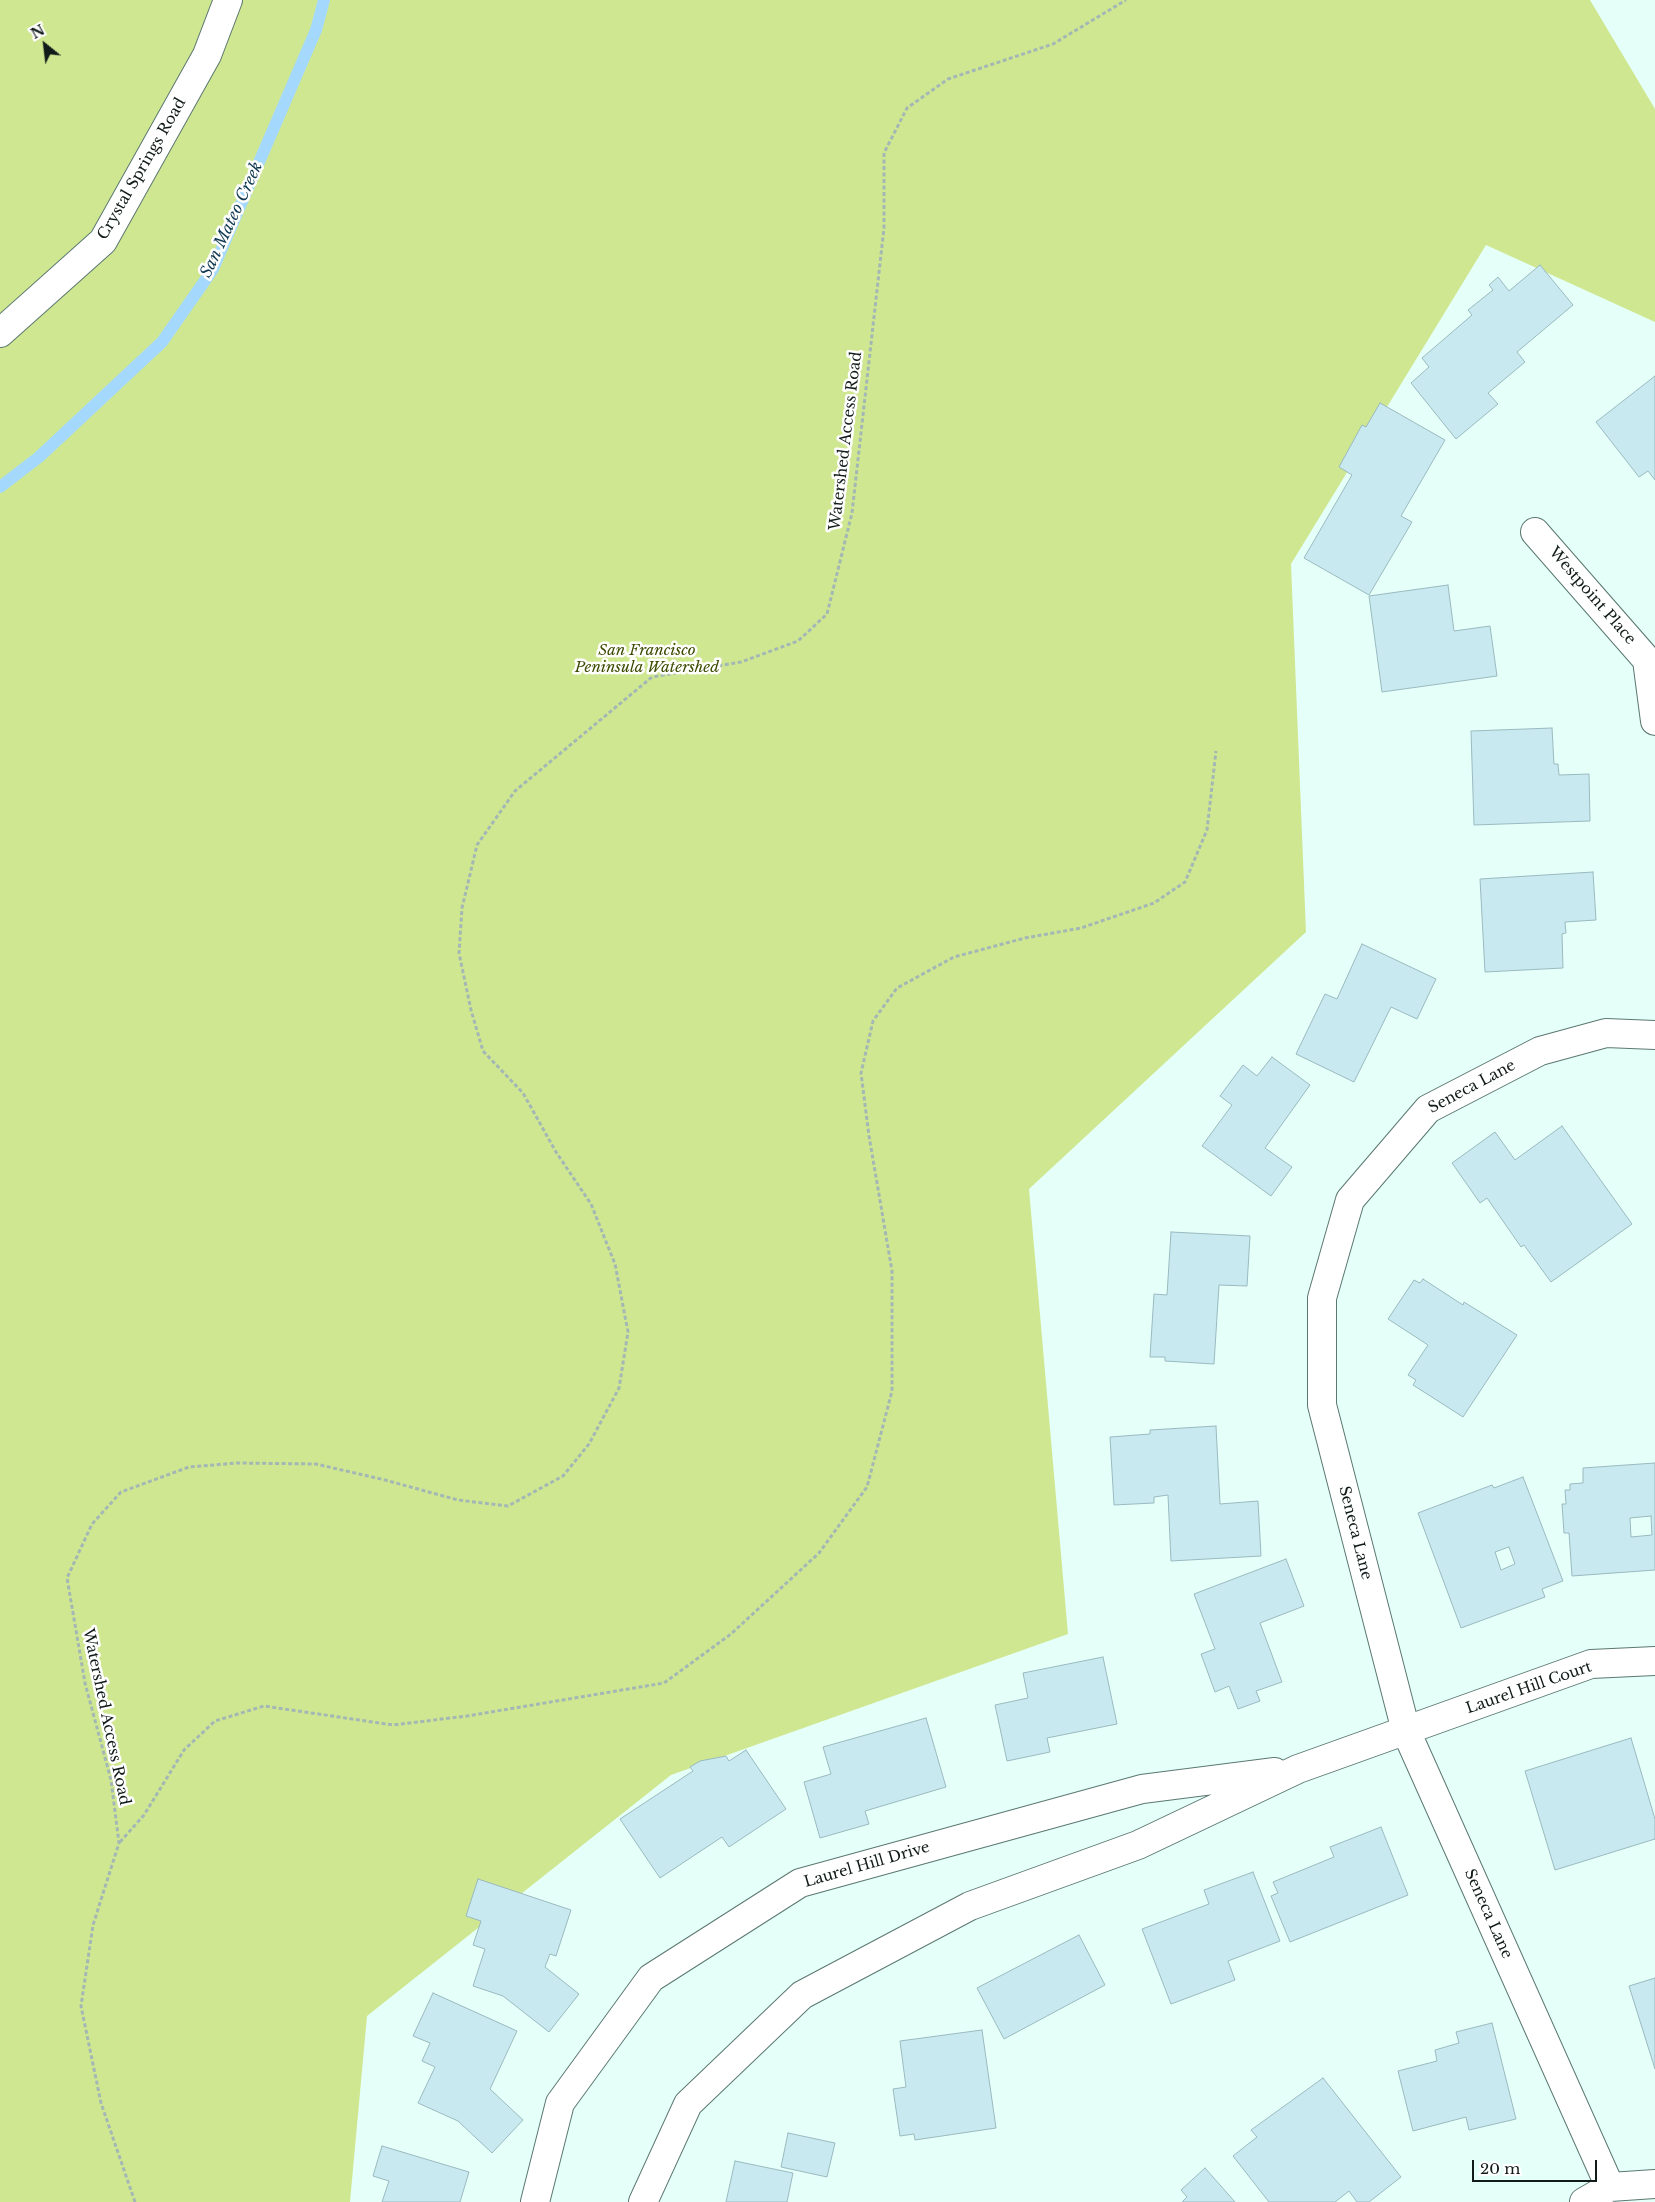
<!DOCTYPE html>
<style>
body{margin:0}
#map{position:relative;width:1655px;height:2202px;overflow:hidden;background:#e5fff9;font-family:"Libre Baskerville",serif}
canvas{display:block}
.north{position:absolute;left:20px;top:20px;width:50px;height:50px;-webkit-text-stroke:4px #fff;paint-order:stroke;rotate:331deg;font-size:14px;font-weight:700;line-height:20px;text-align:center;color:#111c1a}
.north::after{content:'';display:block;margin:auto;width:18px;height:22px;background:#111c1a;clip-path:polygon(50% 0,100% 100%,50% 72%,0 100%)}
.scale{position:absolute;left:1472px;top:2160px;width:125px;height:22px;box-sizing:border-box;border:2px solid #111c1a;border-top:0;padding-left:6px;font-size:15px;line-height:18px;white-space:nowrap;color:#111c1a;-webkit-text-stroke:4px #fff;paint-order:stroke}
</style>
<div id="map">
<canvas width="1655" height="2202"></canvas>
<div class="north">N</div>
<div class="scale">20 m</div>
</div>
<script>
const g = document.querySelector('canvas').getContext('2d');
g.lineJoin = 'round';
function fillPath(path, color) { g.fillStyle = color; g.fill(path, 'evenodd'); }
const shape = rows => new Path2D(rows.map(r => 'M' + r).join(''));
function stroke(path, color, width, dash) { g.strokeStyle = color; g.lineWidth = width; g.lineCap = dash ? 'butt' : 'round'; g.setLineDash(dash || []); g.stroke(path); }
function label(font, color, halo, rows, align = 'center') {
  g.font = font + ' "Libre Baskerville",serif'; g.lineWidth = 5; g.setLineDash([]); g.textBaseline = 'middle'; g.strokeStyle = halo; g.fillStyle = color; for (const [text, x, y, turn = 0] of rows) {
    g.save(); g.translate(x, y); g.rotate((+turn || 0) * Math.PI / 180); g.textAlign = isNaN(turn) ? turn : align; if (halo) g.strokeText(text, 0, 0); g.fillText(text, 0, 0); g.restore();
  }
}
fillPath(shape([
 [0,0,1590,0,1655,109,1655,322,1486,245,1291,564,1306,932,1029,1189,1068,1634,671,1775,367,2016,350,2202,0,2202]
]), '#d0e791');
stroke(shape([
 [0,487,39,457,162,342,213,269,316,30,324,0]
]), '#a4d9fd', 12);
const building = shape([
 [1540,265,1573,305,1517,352,1525,362,1488,393,1498,404,1456,439,1411,383,1429,367,1422,358,1472,315,1468,310,1493,290,1489,285,1498,277,1509,291,1540,265],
 [1655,376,1655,480,1648,471,1639,477,1596,422,1655,376],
 [1380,403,1445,440,1401,516,1412,522,1369,595,1304,558,1352,475,1339,467,1362,425,1366,427,1380,403],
 [1448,585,1454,631,1490,626,1497,676,1382,692,1369,596,1448,585],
 [1552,728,1554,764,1558,764,1559,775,1589,774,1590,821,1474,825,1471,731,1552,728],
 [1593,872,1596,920,1565,922,1566,933,1562,934,1563,968,1485,972,1480,879,1593,872],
 [1362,944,1436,979,1417,1019,1391,1007,1354,1082,1296,1054,1325,994,1337,999,1362,944],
 [1272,1057,1310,1085,1265,1148,1292,1167,1271,1196,1202,1146,1232,1105,1220,1096,1243,1065,1257,1076,1272,1057],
 [1562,1126,1632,1224,1551,1282,1524,1245,1521,1247,1487,1198,1480,1203,1452,1163,1495,1132,1515,1160,1562,1126],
 [1171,1232,1250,1236,1247,1286,1219,1285,1214,1364,1165,1361,1165,1357,1150,1357,1154,1294,1167,1295,1171,1232],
 [1423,1279,1463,1305,1464,1302,1517,1335,1463,1417,1413,1385,1416,1380,1408,1375,1428,1345,1388,1319,1414,1280,1420,1283,1423,1279],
 [1216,1426,1220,1504,1258,1501,1261,1556,1171,1561,1168,1495,1154,1497,1154,1503,1114,1505,1110,1437,1150,1434,1150,1430,1216,1426],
 [1655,1463,1655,1570,1572,1576,1569,1533,1564,1533,1562,1504,1566,1504,1565,1490,1570,1490,1570,1484,1583,1483,1583,1468,1655,1463],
 [1651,1516,1652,1535,1631,1537,1630,1518,1651,1516],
 [1523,1477,1563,1581,1542,1589,1545,1597,1461,1628,1418,1513,1492,1485,1494,1488,1523,1477],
 [1509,1547,1515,1564,1501,1570,1495,1552,1509,1547],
 [1286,1559,1304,1606,1260,1623,1282,1682,1256,1691,1260,1701,1238,1709,1229,1686,1215,1692,1201,1654,1215,1649,1194,1594,1286,1559],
 [1103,1657,1117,1724,1047,1738,1050,1752,1007,1761,995,1705,1028,1698,1023,1673,1103,1657],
 [926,1718,946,1787,865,1811,869,1824,820,1838,804,1782,831,1774,823,1747,926,1718],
 [1631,1738,1655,1819,1655,1839,1555,1870,1525,1771,1631,1738],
 [746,1750,786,1809,729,1847,722,1837,660,1878,620,1819,693,1771,690,1767,700,1761,726,1756,729,1761,746,1750],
 [1381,1827,1408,1895,1290,1942,1271,1896,1278,1893,1273,1882,1334,1857,1330,1847,1381,1827],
 [1253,1872,1280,1941,1228,1961,1235,1980,1171,2004,1142,1929,1209,1904,1204,1890,1253,1872],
 [478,1879,571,1910,556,1956,550,1954,545,1967,579,1994,549,2032,503,1996,473,1986,485,1949,473,1945,481,1921,466,1916,478,1879],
 [1079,1935,1105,1985,1004,2039,977,1988,1079,1935],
 [1655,1978,1655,2069,1629,1986,1655,1978],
 [433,1993,517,2031,490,2089,523,2120,492,2153,458,2121,418,2103,435,2067,422,2061,430,2043,413,2036,433,1993],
 [1492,2023,1516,2119,1469,2130,1466,2117,1413,2131,1398,2071,1437,2061,1435,2050,1459,2043,1456,2032,1492,2023],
 [982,2030,996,2128,915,2140,914,2134,900,2136,893,2089,906,2087,900,2041,982,2030],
 [1323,2078,1401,2177,1369,2202,1357,2202,1349,2191,1335,2202,1269,2202,1233,2156,1257,2137,1251,2130,1323,2078],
 [788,2133,835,2143,827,2177,781,2167,788,2133],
 [382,2146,469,2172,460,2202,382,2202,389,2181,373,2176,382,2146],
 [735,2161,793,2173,787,2202,726,2202,735,2161],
 [1205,2168,1235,2202,1182,2202,1187,2197,1181,2190,1205,2168]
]);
fillPath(building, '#c8e9ef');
stroke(building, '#9abac0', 1);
const minor = shape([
 [1535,532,1647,660,1655,721],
 [1610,2187,1406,1731,1322,1405,1322,1298,1350,1200,1428,1109,1540,1051,1606,1033,1655,1035],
 [535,2202,560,2103,651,1978,800,1883,1142,1789,1275,1772],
 [643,2202,688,2104,802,1995,970,1906,1138,1845,1298,1769,1591,1664,1655,1661],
 [1584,2202,1610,2187,1655,2184]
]);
const tertiary = shape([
 [0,333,103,241,207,55,228,0]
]);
stroke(minor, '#5b7871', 30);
stroke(tertiary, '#5b7871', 30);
stroke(shape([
 [120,1842,144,1815,184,1750,215,1721,264,1706,393,1725,467,1716,664,1683,731,1634,819,1553,867,1487,892,1391,892,1271,869,1136,861,1073,873,1021,897,988,954,957,1025,938,1081,928,1154,903,1185,882,1207,830,1216,751],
 [135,2202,101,2103,81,2006,93,1925,119,1843,111,1780,85,1683,67,1578,92,1524,121,1492,189,1467,237,1463,316,1464,385,1480,458,1500,508,1506,563,1476,589,1444,619,1388,628,1332,615,1264,591,1204,556,1152,523,1093,483,1051,471,1010,459,953,462,908,477,845,515,791,652,677,741,662,798,641,827,614,852,513,884,228,884,153,907,108,948,79,1053,44,1126,0]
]), '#a3b8b4', 3, [4, 2.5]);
stroke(minor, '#fff', 28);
stroke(tertiary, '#fff', 28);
label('15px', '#111c1a', '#fff', [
 ["Crystal Springs Road",142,169,-60],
 ["Watershed Access Road",846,441,-83],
 ["Westpoint Place",1592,596,49],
 ["Seneca Lane",1472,1087,-28],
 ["Seneca Lane",1355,1533,76],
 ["Laurel Hill Court",1529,1688,-19],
 ["Watershed Access Road",106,1717,78],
 ["Laurel Hill Drive",867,1865,-16],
 ["Seneca Lane",1488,1914,66]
]);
label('italic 15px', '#3d4b01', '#fff', [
 ["San Francisco",647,651],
 ["Peninsula Watershed",647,668]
]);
label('italic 16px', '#113a52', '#fff', [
 ["San Mateo Creek",232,220,-65]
]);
</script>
